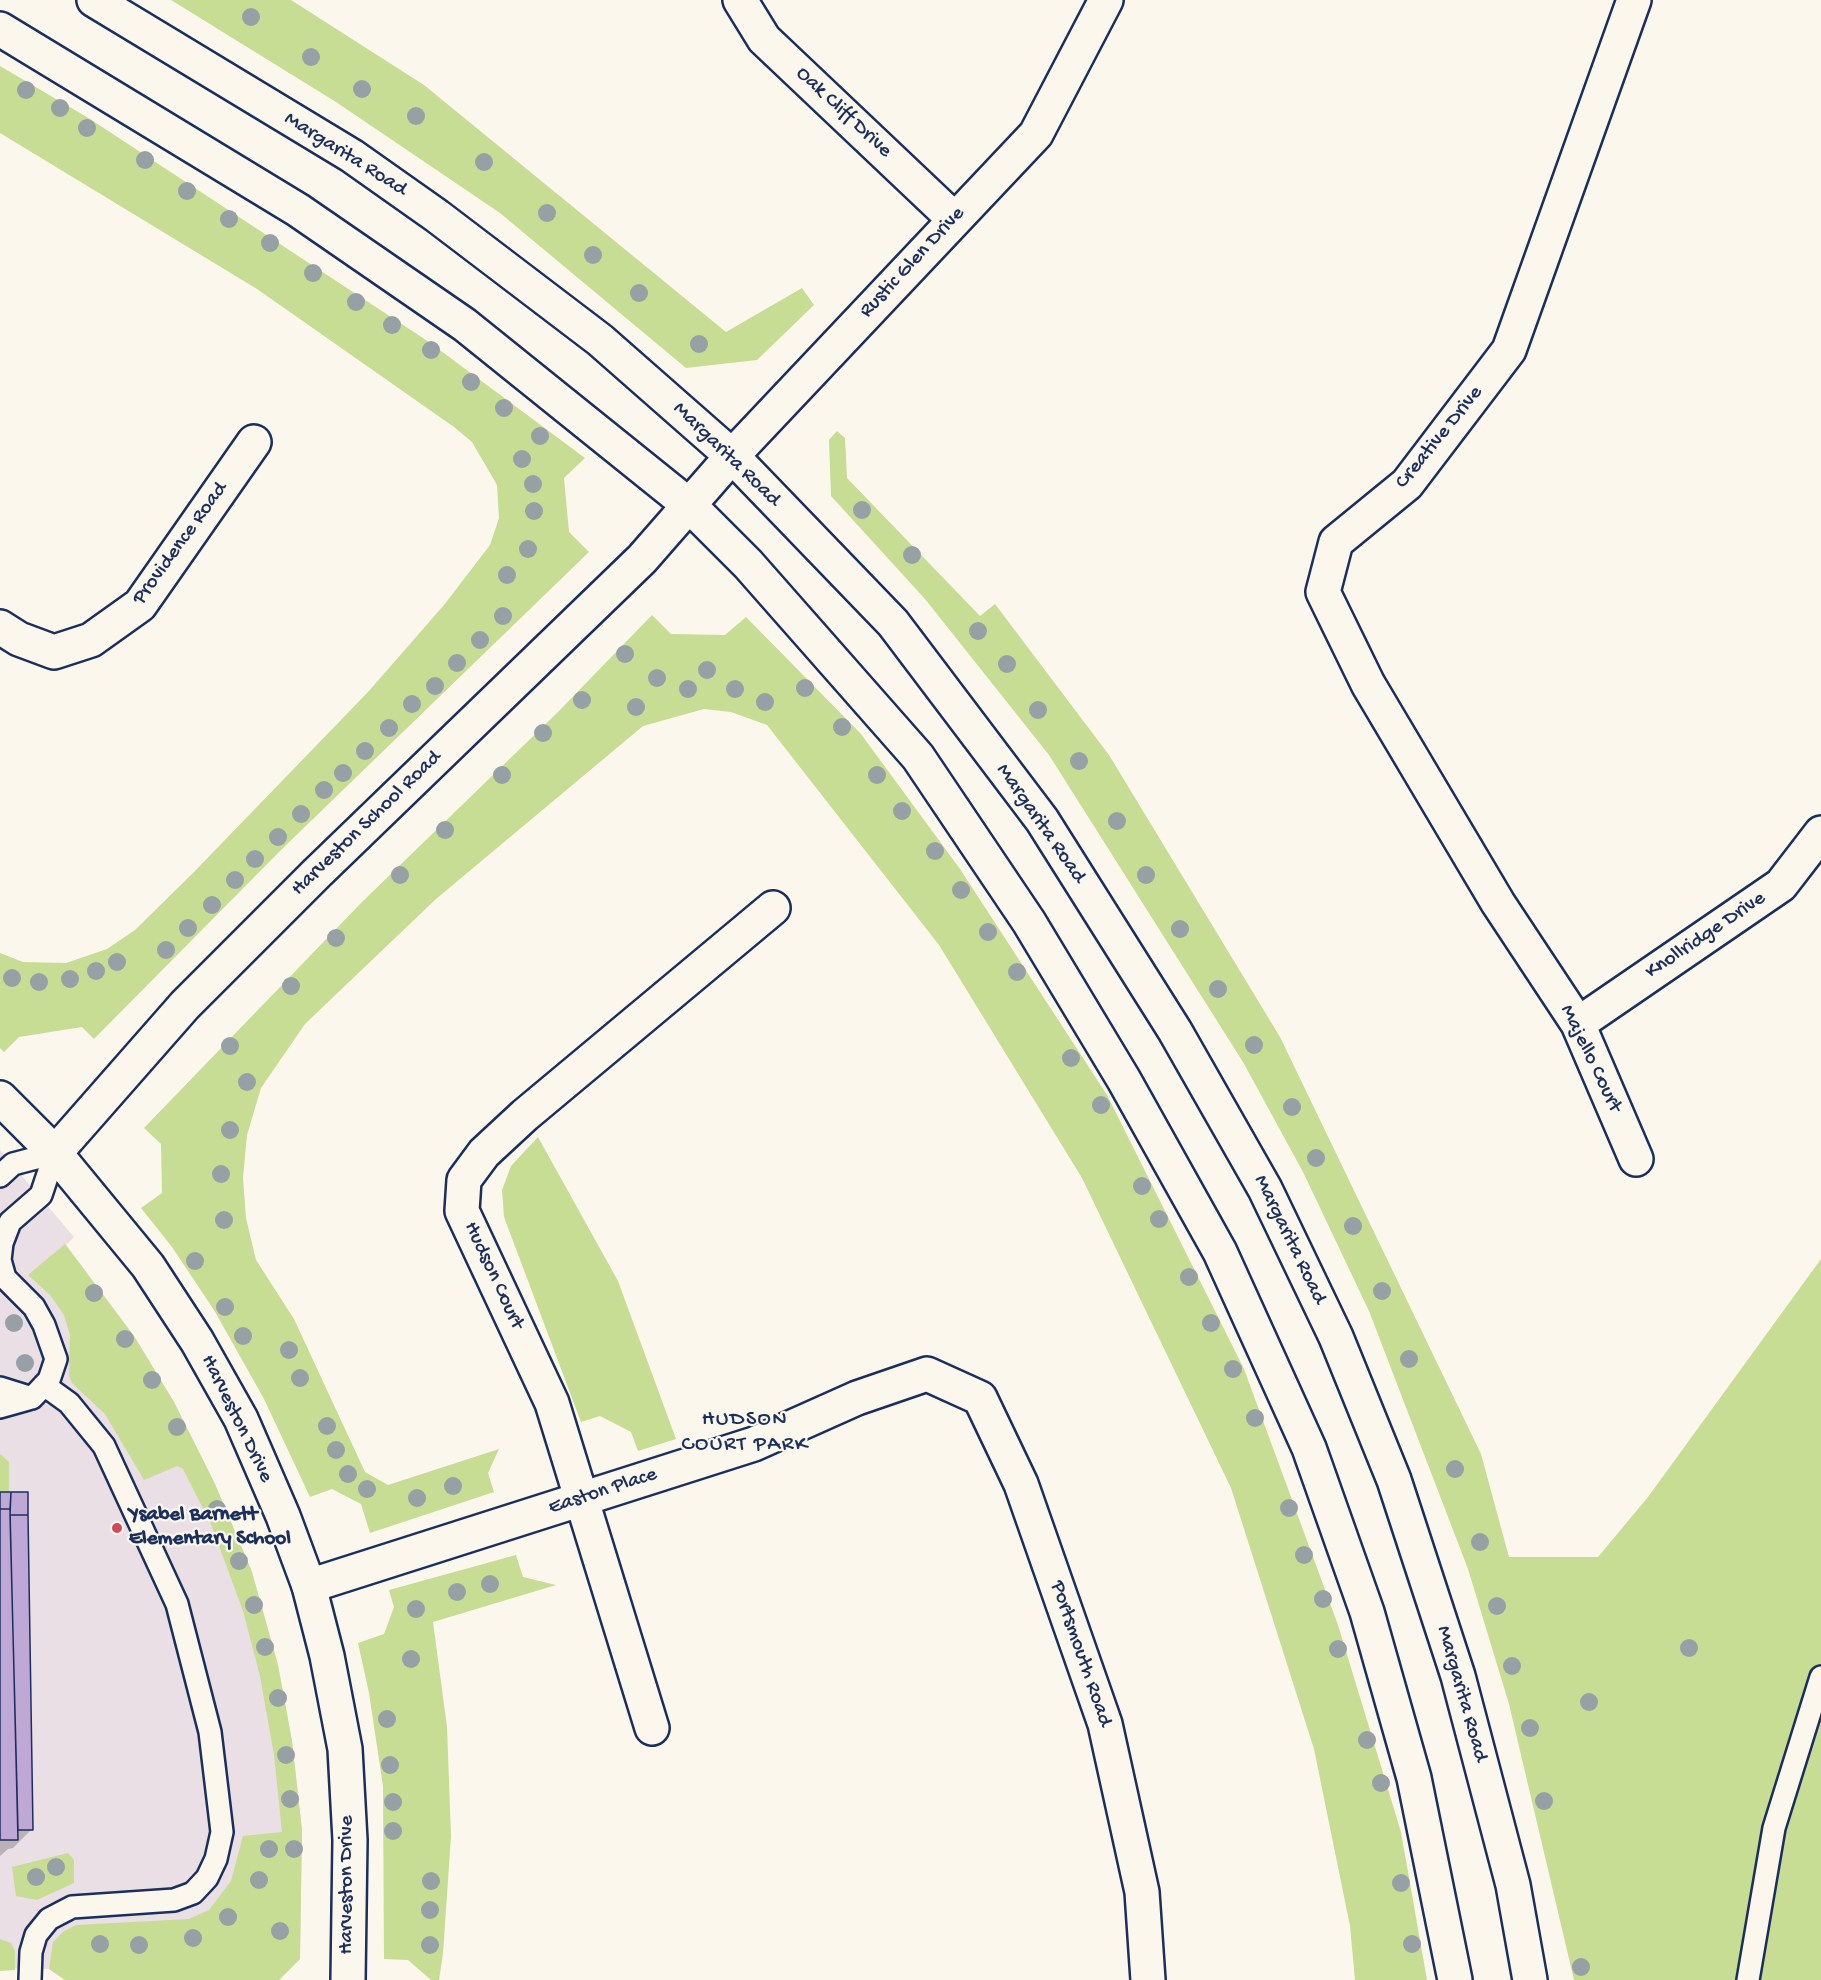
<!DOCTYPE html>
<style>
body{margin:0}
canvas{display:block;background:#fbf7ec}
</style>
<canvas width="1821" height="1980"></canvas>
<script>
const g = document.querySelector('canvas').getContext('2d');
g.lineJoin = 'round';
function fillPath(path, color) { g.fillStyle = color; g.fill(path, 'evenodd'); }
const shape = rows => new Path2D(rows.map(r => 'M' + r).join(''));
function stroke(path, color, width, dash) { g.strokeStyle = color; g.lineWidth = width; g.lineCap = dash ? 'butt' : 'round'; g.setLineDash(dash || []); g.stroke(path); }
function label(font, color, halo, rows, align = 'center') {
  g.font = font + ' "Gochi Hand",sans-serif'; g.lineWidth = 4.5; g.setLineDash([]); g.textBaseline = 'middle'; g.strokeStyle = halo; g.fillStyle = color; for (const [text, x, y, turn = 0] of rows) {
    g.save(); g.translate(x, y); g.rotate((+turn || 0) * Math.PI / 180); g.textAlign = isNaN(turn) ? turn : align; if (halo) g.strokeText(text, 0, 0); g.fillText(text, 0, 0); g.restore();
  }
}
fillPath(shape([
 [0,1150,74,1237,66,1245,134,1336,174,1402,215,1484,252,1572,278,1665,292,1741,302,1830,300,1959,279,1980,65,1980,49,1969,2,1968,0,1971]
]), '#e9dfe5');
fillPath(shape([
 [171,0,291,0,424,85,726,332,802,288,814,305,757,360,686,368,500,213,336,102],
 [0,66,90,119,429,342,585,458,564,478,569,532,589,552,282,849,94,1039,82,1027,19,1037,4,1052,0,1048,0,953,23,962,66,963,107,949,135,930,193,873,368,692,444,605,490,545,499,518,497,485,472,442,454,427,257,289,0,133],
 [837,431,845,438,847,478,980,616,995,604,1109,755,1280,1037,1481,1454,1509,1557,1598,1557,1648,1497,1821,1259,1821,1980,1574,1980,1509,1704,1468,1569,1369,1311,1303,1172,1243,1062,1049,755,925,599,831,496,829,440],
 [652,615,671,634,725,635,746,617,861,734,960,869,1107,1095,1244,1369,1338,1625,1401,1832,1427,1980,1355,1980,1350,1926,1314,1749,1231,1488,1082,1178,939,945,767,725,731,712,704,709,643,726,436,899,305,1024,261,1088,247,1135,243,1178,246,1218,256,1260,294,1319,365,1472,388,1485,499,1449,488,1473,494,1492,370,1533,361,1504,332,1489,310,1497,264,1399,214,1310,172,1247,141,1208,162,1193,161,1144,144,1128,362,902,557,713],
 [538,1137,618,1281,676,1439,638,1451,631,1432,600,1416,581,1422,504,1217,502,1190,511,1166],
 [65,1244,134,1336,174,1402,215,1484,252,1572,278,1665,292,1741,302,1830,300,1959,279,1980,65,1980,49,1969,53,1942,64,1931,76,1925,189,1919,209,1910,231,1881,243,1836,282,1832,274,1755,260,1676,243,1611,211,1524,183,1469,177,1466,144,1480,105,1414,72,1383,69,1376,70,1335,64,1315,50,1295,28,1275],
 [0,1454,9,1462,9,1492,0,1492],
 [516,1555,523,1577,556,1585,433,1622,447,1727,451,1836,443,1954,439,1980,431,1980,408,1960,384,1959,383,1786,369,1693,358,1643,384,1634,394,1607,389,1590],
 [68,1853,74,1860,74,1883,37,1900,16,1896,12,1867],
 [0,1939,11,1943,15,1951,15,1970,0,1971]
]), '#c6dd93');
fillPath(shape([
 [0,1494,26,1494,31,1830,13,1848,8,1849,0,1856]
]), '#0003');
const building = shape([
 [0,1492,11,1492,10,1509,0,1509,0,1492],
 [11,1492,28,1492,28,1515,10,1515,11,1492],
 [0,1509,10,1509,18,1840,0,1840,0,1509],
 [10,1515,28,1515,33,1830,18,1830,10,1515]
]);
fillPath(building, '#c0a8d6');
stroke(building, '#1b2f5e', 1.5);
const service = shape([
 [0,1176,13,1164,55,1153],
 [0,1273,34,1307,44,1325,56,1359,49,1380,32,1398,0,1407],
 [5,1278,0,1260,2,1243,10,1222,41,1195,55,1153],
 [0,1388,32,1398],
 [30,1980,31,1952,36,1935,49,1919,72,1907,174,1900,193,1893,207,1878,216,1859,222,1832,210,1732,177,1604,104,1446,69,1403,44,1385],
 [1748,1980,1774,1828,1821,1677]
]);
const minor = shape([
 [740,0,764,39,954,219],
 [1634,0,1509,350,1407,484,1336,542,1323,592,1368,684,1498,903,1578,1024,1636,1159],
 [732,456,1036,134,1106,0],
 [0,627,19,639,54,652,91,640,140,605,254,442],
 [1578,1024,1781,885,1821,833],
 [309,1586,754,1444,857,1398,927,1374,980,1398,1021,1484,1105,1724,1142,1892,1148,1980],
 [652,1728,552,1403,462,1211,464,1180,484,1153,525,1115,773,908]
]);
const tertiary = shape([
 [0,1098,55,1153,148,1266,197,1341,241,1419,283,1516,309,1586,327,1656,345,1749,350,1840,348,1980],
 [55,1153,185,1005,316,874,642,559,732,456]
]);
const secondary = shape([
 [94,0,352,156,437,216,600,340,732,456,893,623,1042,820,1175,1031,1265,1189,1336,1337,1394,1480,1458,1676,1513,1885,1530,1980],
 [0,29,298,210,465,325,690,506,748,564,918,757,1029,922,1124,1080,1220,1252,1309,1448,1367,1612,1414,1778,1455,1980]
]);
stroke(service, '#1b2f5e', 26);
stroke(minor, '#1b2f5e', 38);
stroke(tertiary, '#1b2f5e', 38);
stroke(secondary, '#1b2f5e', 38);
stroke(service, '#fbf7ec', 21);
stroke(minor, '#fbf7ec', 33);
stroke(tertiary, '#fbf7ec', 33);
stroke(secondary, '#fbf7ec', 33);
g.fillStyle = '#97a1a5';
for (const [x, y] of [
 [251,17],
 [311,57],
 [362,89],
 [26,90],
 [60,108],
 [416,116],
 [87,128],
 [145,160],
 [484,162],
 [187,191],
 [547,213],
 [229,219],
 [270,243],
 [593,255],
 [313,273],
 [639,293],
 [356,302],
 [392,325],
 [699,344],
 [431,350],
 [471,382],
 [504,408],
 [540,436],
 [522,459],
 [533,484],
 [862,510],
 [534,511],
 [528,549],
 [912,555],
 [507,575],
 [503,616],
 [978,631],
 [480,640],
 [625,654],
 [457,663],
 [1007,664],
 [707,670],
 [657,678],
 [435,686],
 [805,688],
 [688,689],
 [735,689],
 [582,700],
 [765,702],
 [412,704],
 [636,707],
 [1038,710],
 [842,727],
 [389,728],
 [543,733],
 [365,751],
 [1079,761],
 [343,773],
 [502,775],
 [877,775],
 [324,790],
 [902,811],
 [301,814],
 [1117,821],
 [445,830],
 [278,837],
 [935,851],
 [255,859],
 [400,875],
 [1146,875],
 [235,880],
 [961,890],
 [212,905],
 [188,928],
 [1180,929],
 [988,932],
 [336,938],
 [166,950],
 [117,962],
 [96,971],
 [1017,972],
 [12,978],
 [70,979],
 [39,982],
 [291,986],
 [1218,989],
 [1254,1045],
 [230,1046],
 [1071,1058],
 [247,1082],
 [1101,1105],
 [1292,1107],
 [230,1130],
 [1316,1158],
 [221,1174],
 [1142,1186],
 [1159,1219],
 [224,1220],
 [1353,1226],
 [195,1261],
 [1189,1277],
 [1382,1291],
 [94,1293],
 [225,1307],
 [14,1323],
 [1211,1323],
 [243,1336],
 [125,1339],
 [289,1350],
 [1409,1359],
 [25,1363],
 [1233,1369],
 [300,1378],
 [152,1380],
 [1255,1418],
 [327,1426],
 [177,1427],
 [336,1450],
 [1455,1469],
 [348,1474],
 [453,1486],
 [367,1489],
 [417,1498],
 [1289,1508],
 [217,1509],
 [1480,1542],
 [1304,1555],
 [239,1561],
 [490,1584],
 [457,1592],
 [1323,1599],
 [254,1605],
 [1497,1606],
 [416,1609],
 [265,1647],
 [1689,1648],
 [1338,1649],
 [411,1659],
 [1512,1666],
 [278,1698],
 [1589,1702],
 [387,1719],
 [1530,1728],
 [1367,1740],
 [286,1755],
 [390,1765],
 [1381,1783],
 [290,1799],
 [1544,1801],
 [393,1802],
 [393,1831],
 [269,1849],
 [294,1849],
 [56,1867],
 [36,1877],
 [259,1880],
 [431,1881],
 [1401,1883],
 [430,1910],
 [228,1917],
 [280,1931],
 [193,1938],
 [100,1944],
 [1412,1944],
 [139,1945],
 [430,1945],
 [1581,1967]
]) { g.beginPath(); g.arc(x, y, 9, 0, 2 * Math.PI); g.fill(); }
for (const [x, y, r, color] of [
 [117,1528,6,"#d1495b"]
]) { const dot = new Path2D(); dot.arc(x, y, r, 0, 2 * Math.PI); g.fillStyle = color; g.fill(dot); stroke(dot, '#fbf7ec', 2); }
label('21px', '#1b2f5e', '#fbf7ec', [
 ["Oak Cliff Drive",843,113,43],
 ["Margarita Road",345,155,32],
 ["Rustic Glen Drive",913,263,-47],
 ["Creative Drive",1440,438,-51],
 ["Margarita Road",726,455,44],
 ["Providence Road",181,544,-54],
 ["Harveston School Road",367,824,-44],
 ["Margarita Road",1040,824,55],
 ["Knollridge Drive",1706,936,-34],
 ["Majello Court",1590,1059,64],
 ["Margarita Road",1289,1240,64],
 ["Hudson Court",493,1276,65],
 ["Harveston Drive",236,1419,64],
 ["Easton Place",603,1492,-18],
 ["Portsmouth Road",1080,1654,71],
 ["Margarita Road",1461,1694,74],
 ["Harveston Drive",348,1885,-90]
]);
label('bold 21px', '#1b2f5e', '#fbf7ec', [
 ["Ysabel Barnett",129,1516],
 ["Elementary School",129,1540]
], 'left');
g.letterSpacing = '1.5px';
label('22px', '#1b2f5e', '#fbf7ec', [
 ["HUDSON",745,1421],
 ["COURT PARK",745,1446]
]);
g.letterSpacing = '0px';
</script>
